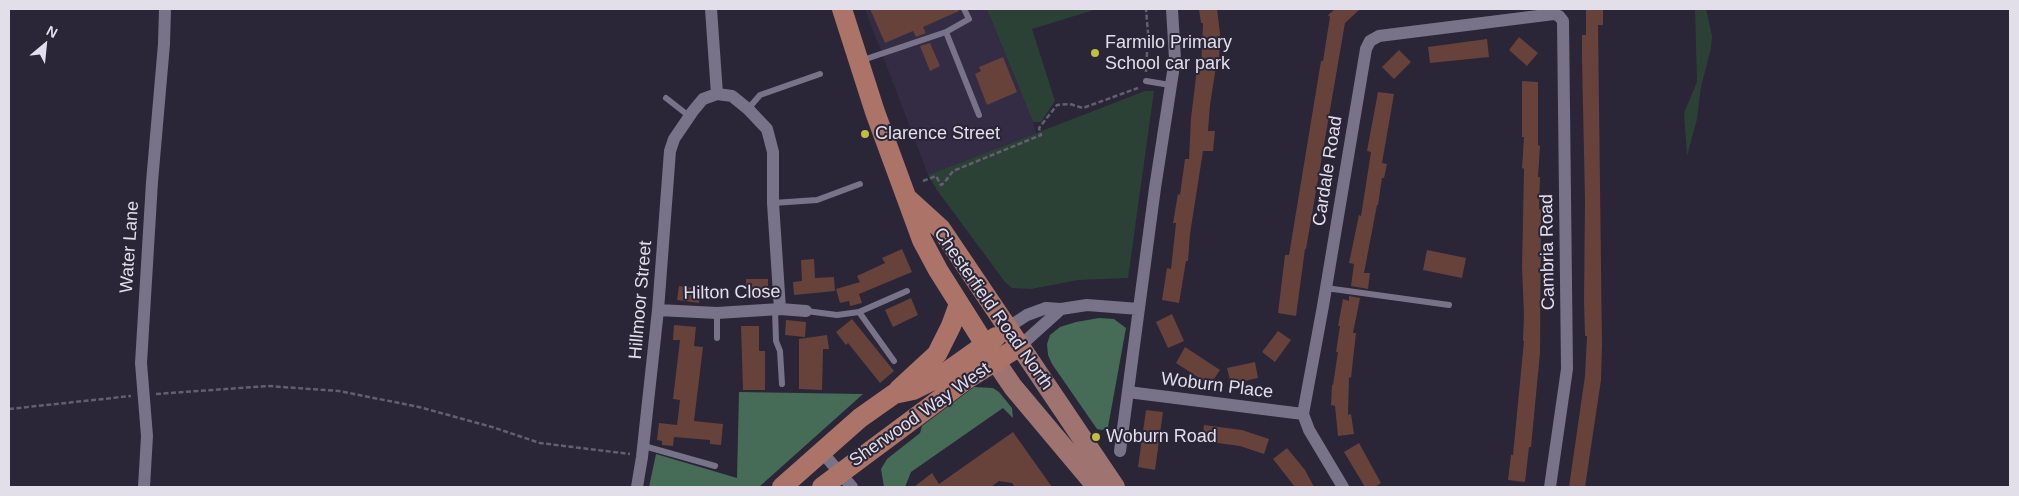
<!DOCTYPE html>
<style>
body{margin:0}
#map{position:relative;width:2019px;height:496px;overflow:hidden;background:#2a2537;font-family:Arial,sans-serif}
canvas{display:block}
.frame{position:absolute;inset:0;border:10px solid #e2dfeb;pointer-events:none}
.north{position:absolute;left:20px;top:20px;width:50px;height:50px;-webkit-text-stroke:4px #2a2537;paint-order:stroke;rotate:28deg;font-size:14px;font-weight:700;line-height:20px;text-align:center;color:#e2dfeb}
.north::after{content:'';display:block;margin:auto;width:18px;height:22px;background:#e2dfeb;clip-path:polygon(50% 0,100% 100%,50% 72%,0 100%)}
</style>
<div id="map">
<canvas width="2019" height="496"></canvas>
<div class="frame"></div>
<div class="north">N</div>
</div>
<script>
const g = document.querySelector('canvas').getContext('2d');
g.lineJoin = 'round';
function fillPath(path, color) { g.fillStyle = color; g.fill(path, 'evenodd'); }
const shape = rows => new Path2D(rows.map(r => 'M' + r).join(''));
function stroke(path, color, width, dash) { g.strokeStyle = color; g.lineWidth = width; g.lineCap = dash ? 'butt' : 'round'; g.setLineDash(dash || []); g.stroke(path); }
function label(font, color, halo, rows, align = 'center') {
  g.font = font + ' Arial,sans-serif'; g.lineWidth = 4; g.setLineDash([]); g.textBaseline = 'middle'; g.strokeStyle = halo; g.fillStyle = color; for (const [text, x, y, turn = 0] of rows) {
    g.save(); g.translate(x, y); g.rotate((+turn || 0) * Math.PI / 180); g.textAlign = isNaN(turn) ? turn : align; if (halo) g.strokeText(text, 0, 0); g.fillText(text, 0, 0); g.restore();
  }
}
fillPath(shape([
 [865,9,987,9,1033,122,1036,133,928,175]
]), '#332c44');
fillPath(shape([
 [987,9,1097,9,1032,29,1055,101,1041,122,1033,122],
 [1695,9,1706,9,1712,36,1711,48,1701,87,1697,119,1687,156,1684,113,1697,82],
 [1145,91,1154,91,1128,278,1078,280,1031,289,1012,288,1005,282,937,190,928,175]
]), '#2c4135');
fillPath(shape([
 [1099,318,1114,319,1126,328,1108,427,1102,430,1097,429,1052,364,1048,355,1047,344,1050,335,1060,327,1076,322],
 [974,387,993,388,999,392,1012,408,1013,418,1003,408,911,472,905,487,884,487,881,469,887,459,920,433,922,426],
 [739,392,863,394,759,487,649,487,656,454,737,478]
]), '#466b57');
fillPath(shape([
 [870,9,959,9,959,11,923,27,926,33,916,37,913,31,885,43],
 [1199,9,1217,9,1220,33,1219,60,1217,60,1210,105,1208,131,1215,131,1213,151,1203,151,1190,234,1188,261,1186,261,1179,303,1162,300,1167,268,1171,269,1176,223,1173,223,1178,194,1180,195,1185,159,1189,159,1191,118,1197,69,1201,69,1203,23,1201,23],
 [1335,9,1360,9,1345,23,1306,249,1305,249,1296,316,1278,313,1285,255,1289,255,1321,61,1323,61,1330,17,1328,15],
 [1586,9,1603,9,1603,25,1598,25,1602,345,1601,380,1585,487,1569,487,1585,376,1587,336,1585,336,1584,301,1585,200,1582,59,1582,35,1586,35],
 [1519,37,1538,53,1527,66,1509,50],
 [1487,39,1489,57,1430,63,1428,47],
 [930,43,940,66,930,71,920,46],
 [1399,50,1411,62,1394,79,1382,67],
 [1003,57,1017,92,987,105,975,74,981,71,979,67],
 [1522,81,1538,82,1538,145,1540,146,1538,177,1540,177,1539,209,1541,209,1540,353,1531,447,1529,447,1525,482,1508,480,1511,455,1513,455,1524,341,1523,341,1524,315,1522,267,1524,169,1522,168,1524,137,1522,137],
 [1378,92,1394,94,1382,163,1387,164,1384,178,1382,178,1378,205,1377,205,1364,273,1370,273,1368,289,1351,286,1354,264,1349,263,1359,215,1361,216,1371,152,1367,151],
 [902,249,912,272,859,294,862,303,850,306,849,301,840,303,836,289,860,282,857,276,885,263,882,258],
 [1427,250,1466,258,1462,278,1423,270],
 [814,259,815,278,834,277,835,291,794,295,793,282,802,281,801,260],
 [746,279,768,279,768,298,746,298],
 [679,286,701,289,699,303,677,300],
 [1349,296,1360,298,1353,333,1356,333,1351,378,1349,377,1348,415,1351,414,1354,434,1338,436,1335,406,1331,405,1332,385,1333,385,1338,352,1336,352,1340,326,1338,326,1343,299,1349,301],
 [911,298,918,315,893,327,885,310],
 [1172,314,1184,341,1168,348,1156,322],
 [852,319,894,371,880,383,848,343,846,345,836,332],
 [786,320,806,322,805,337,785,335],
 [674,325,696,327,694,346,703,347,694,421,723,424,721,445,710,444,710,440,674,437,673,446,662,445,662,441,657,440,659,423,677,425,680,400,673,399,680,340,673,340],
 [741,326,759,326,759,351,765,351,765,390,743,390],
 [1278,331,1291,340,1275,362,1262,352],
 [827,335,829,349,823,349,822,390,799,389,799,339],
 [1185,347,1220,370,1210,385,1176,363],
 [1255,362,1258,378,1231,384,1227,368],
 [1146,410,1163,412,1155,470,1138,467],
 [1204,425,1242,430,1269,439,1264,454,1240,446,1202,441],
 [1013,432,1052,487,1015,487,1012,483,999,481,991,487,914,487,932,473,939,484],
 [1359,443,1381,483,1375,487,1365,487,1344,452],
 [1287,448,1305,470,1314,487,1295,487,1273,459]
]), '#67423a');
stroke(shape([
 [1146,72,1148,33,1146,9],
 [923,181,936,176,941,185,944,183,953,171,1041,135,1039,128,1057,105,1070,104,1083,108,1138,88],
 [156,394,268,386,339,391,419,407,492,427,540,443,630,454],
 [9,409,131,396]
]), '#635f6f', 2.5, [5, 2.5]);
stroke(shape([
 [946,32,979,115],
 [860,61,946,32,969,19,964,9],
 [1146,81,1170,85],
 [666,98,689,116],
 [748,109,760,95,820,74],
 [773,203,817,200,860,184],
 [1326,288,1449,305],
 [775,309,776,341,780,351,782,384],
 [806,311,837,315,859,312,907,291],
 [859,312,894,361],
 [717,313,717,338],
 [644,446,715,466]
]), '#787388', 6);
stroke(shape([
 [711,9,717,94],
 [658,310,717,313,780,309,806,311],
 [1007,328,1027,315,1046,308,1061,309,1087,305,1139,309],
 [1020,346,1061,309],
 [1128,392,1303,414],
 [821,451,852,487],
 [1120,451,1155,188,1175,59,1172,9],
 [144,487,147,436,141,363,152,182,164,44,165,9],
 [637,487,642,457,658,310,670,151,674,139,693,111,703,99,717,94,732,96,748,109,767,129,773,152,773,203,780,309],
 [1343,487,1309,430,1303,414,1323,306,1366,49,1370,41,1379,36,1554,14,1559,16,1563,21,1567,369,1550,487]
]), '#787388', 12);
stroke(shape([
 [1020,346,1115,487],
 [996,362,1013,387,1097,487]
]), '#9f7470', 20);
stroke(shape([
 [842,9,875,112,922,240,938,270,996,362],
 [898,390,937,354,951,326,959,304],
 [782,487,860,418,894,394,913,390,941,376,996,337],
 [822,487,967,379,1020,346,941,229,908,199]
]), '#ac7468', 20);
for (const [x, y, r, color] of [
 [1095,53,5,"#c2bd3f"],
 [865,134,5,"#c2bd3f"],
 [1096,437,5,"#c2bd3f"]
]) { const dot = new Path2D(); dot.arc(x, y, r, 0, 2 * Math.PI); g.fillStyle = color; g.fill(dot); stroke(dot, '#2a2537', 2); }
label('18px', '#e2dfeb', '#2a2537', [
 ["Farmilo Primary",1105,43],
 ["School car park",1105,64],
 ["Clarence Street",875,134],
 ["Woburn Road",1106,437]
], 'left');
label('18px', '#e2dfeb', '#2a2537', [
 ["Cardale Road",1328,171,-81],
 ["Water Lane",130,247,-86],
 ["Cambria Road",1548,252,-91],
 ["Hilton Close",732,293,-1],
 ["Hillmoor Street",641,300,-85],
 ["Chesterfield Road North",993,309,55],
 ["Woburn Place",1217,386,7],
 ["Sherwood Way West",920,415,-35]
]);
</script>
